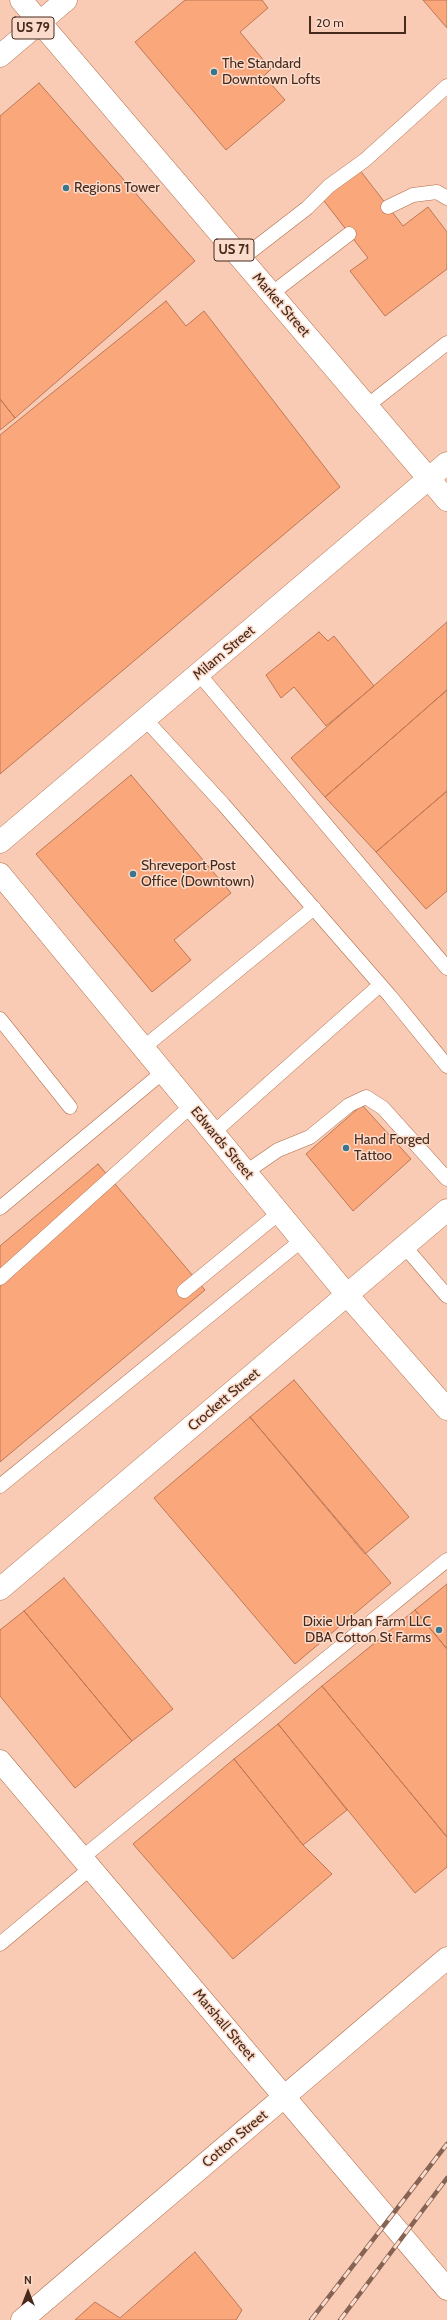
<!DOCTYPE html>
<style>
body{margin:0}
#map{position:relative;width:447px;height:2320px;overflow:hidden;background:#f9cbb4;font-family:Cabin,sans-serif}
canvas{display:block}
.north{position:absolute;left:8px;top:2272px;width:40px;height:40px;-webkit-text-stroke:3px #fbdccc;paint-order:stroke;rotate:0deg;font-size:11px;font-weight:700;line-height:16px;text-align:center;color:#472a1b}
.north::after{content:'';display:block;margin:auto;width:14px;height:18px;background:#472a1b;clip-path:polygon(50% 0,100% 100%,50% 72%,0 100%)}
.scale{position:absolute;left:309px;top:16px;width:97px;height:18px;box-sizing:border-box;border:2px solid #472a1b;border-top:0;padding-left:5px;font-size:12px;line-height:14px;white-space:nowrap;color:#472a1b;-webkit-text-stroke:3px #fbdccc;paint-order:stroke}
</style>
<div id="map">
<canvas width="447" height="2320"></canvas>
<div class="north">N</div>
<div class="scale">20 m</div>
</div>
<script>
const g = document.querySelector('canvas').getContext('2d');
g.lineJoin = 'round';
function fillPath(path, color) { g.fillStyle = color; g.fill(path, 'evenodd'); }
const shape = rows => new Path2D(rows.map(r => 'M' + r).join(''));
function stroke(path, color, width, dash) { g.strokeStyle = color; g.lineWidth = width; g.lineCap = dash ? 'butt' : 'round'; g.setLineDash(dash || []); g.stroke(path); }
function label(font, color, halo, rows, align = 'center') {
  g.font = font + ' Cabin,sans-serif'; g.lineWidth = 3; g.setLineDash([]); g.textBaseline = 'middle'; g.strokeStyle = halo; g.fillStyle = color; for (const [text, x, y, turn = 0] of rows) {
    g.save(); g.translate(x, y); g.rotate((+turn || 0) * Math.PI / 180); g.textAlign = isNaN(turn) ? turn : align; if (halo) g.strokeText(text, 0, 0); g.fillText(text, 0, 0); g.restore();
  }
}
const building = shape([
 [185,0,262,0,268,8,240,32,271,69,264,76,285,100,226,150,135,42,185,0],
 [423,0,447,0,447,28,423,0],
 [39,83,195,261,15,418,0,399,0,116,39,83],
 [359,169,403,226,428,207,447,232,447,269,385,316,350,271,368,258,321,197,359,169],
 [166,301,186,326,204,311,340,487,0,774,0,435,166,301],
 [0,399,15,418,0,430,0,399],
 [447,622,447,690,325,797,291,758,447,622],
 [319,632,328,641,334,636,374,686,326,726,294,687,281,698,266,675,319,632],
 [447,690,447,791,376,852,325,797,447,690],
 [131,775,231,893,174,940,191,960,152,992,36,854,131,775],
 [447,791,447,891,426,909,376,852,447,791],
 [362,1105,411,1159,353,1211,306,1154,362,1105],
 [98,1164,205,1290,0,1462,0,1246,98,1164],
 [294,1380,409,1517,365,1554,250,1417,294,1380],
 [250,1417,391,1583,295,1664,154,1498,250,1417],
 [64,1578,173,1709,132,1741,24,1611,64,1578],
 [447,1584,447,1649,415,1610,447,1584],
 [415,1610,447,1649,447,1837,322,1686,415,1610],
 [24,1611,132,1741,75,1788,0,1696,0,1630,24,1611],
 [322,1686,447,1837,447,1867,415,1893,278,1724,322,1686],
 [278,1724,347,1810,303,1845,234,1759,278,1724],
 [234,1759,303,1845,332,1874,233,1959,133,1844,234,1759],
 [195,2252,242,2310,236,2320,75,2320,95,2302,120,2318,195,2252]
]);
fillPath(building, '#fba77c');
stroke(building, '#bd7754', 1);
const lane = shape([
 [388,207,413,195,437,192,447,198],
 [241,259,307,208,329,186,365,160,447,86],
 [271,294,349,234],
 [367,406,447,343],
 [199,674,447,968],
 [145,719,223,804,390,996,447,1066],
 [0,1019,70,1107],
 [143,1048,314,908],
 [213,1133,380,985],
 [246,1172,278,1150,310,1137,349,1105,366,1097,383,1108,447,1179],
 [0,1208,163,1072],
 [405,1247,447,1296],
 [0,1278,191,1106],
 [184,1291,279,1213],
 [0,1486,302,1240],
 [83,1857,447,1560],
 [0,1944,92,1867]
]);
const street = shape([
 [0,874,348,1296,447,1409],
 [22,2320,447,1958]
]);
const secondary = shape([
 [0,842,447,463],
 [0,1589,447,1210],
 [0,1761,447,2289]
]);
const primary = shape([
 [21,0,447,500],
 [0,56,66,0]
]);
stroke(lane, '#b06c48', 15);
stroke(street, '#b06c48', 23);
stroke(secondary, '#b06c48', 23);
stroke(primary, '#b06c48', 23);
stroke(lane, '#fff', 14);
stroke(street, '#fff', 22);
stroke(secondary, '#fff', 22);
stroke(primary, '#fff', 22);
const rail = shape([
 [311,2320,447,2144],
 [340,2320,447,2178]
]);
stroke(rail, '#866352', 4.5);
stroke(rail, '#fbdccc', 3, [9]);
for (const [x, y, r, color] of [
 [214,72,4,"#3a748d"],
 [66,188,4,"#3a748d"],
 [133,874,4,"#3a748d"],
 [346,1148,4,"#3a748d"],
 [439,1630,4,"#3a748d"]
]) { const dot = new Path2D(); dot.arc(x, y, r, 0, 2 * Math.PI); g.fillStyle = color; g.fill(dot); stroke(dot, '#fbdccc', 1.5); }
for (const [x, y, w] of [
 [33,28,42],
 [234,250,40]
]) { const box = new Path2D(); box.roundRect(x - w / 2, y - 11, w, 22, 3); g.fillStyle = '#fbdccc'; g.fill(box); stroke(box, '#472a1b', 1); }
label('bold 13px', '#472a1b', null, [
 ["US 79",33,28],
 ["US 71",234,250]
]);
label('14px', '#472a1b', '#fbdccc', [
 ["The Standard",222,64],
 ["Downtown Lofts",222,80],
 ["Regions Tower",74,188],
 ["Shreveport Post",141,866],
 ["Office (Downtown)",141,882],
 ["Hand Forged",354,1140],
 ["Tattoo",354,1156],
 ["Dixie Urban Farm LLC",431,1622,"right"],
 ["DBA Cotton St Farms",431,1638,"right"]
], 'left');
label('14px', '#472a1b', '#fbdccc', [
 ["Market Street",281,305,49],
 ["Milam Street",224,653,-40],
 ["Edwards Street",222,1143,50],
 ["Crockett Street",224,1400,-40],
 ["Marshall Street",224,2025,50],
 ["Cotton Street",235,2139,-40]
]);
</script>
